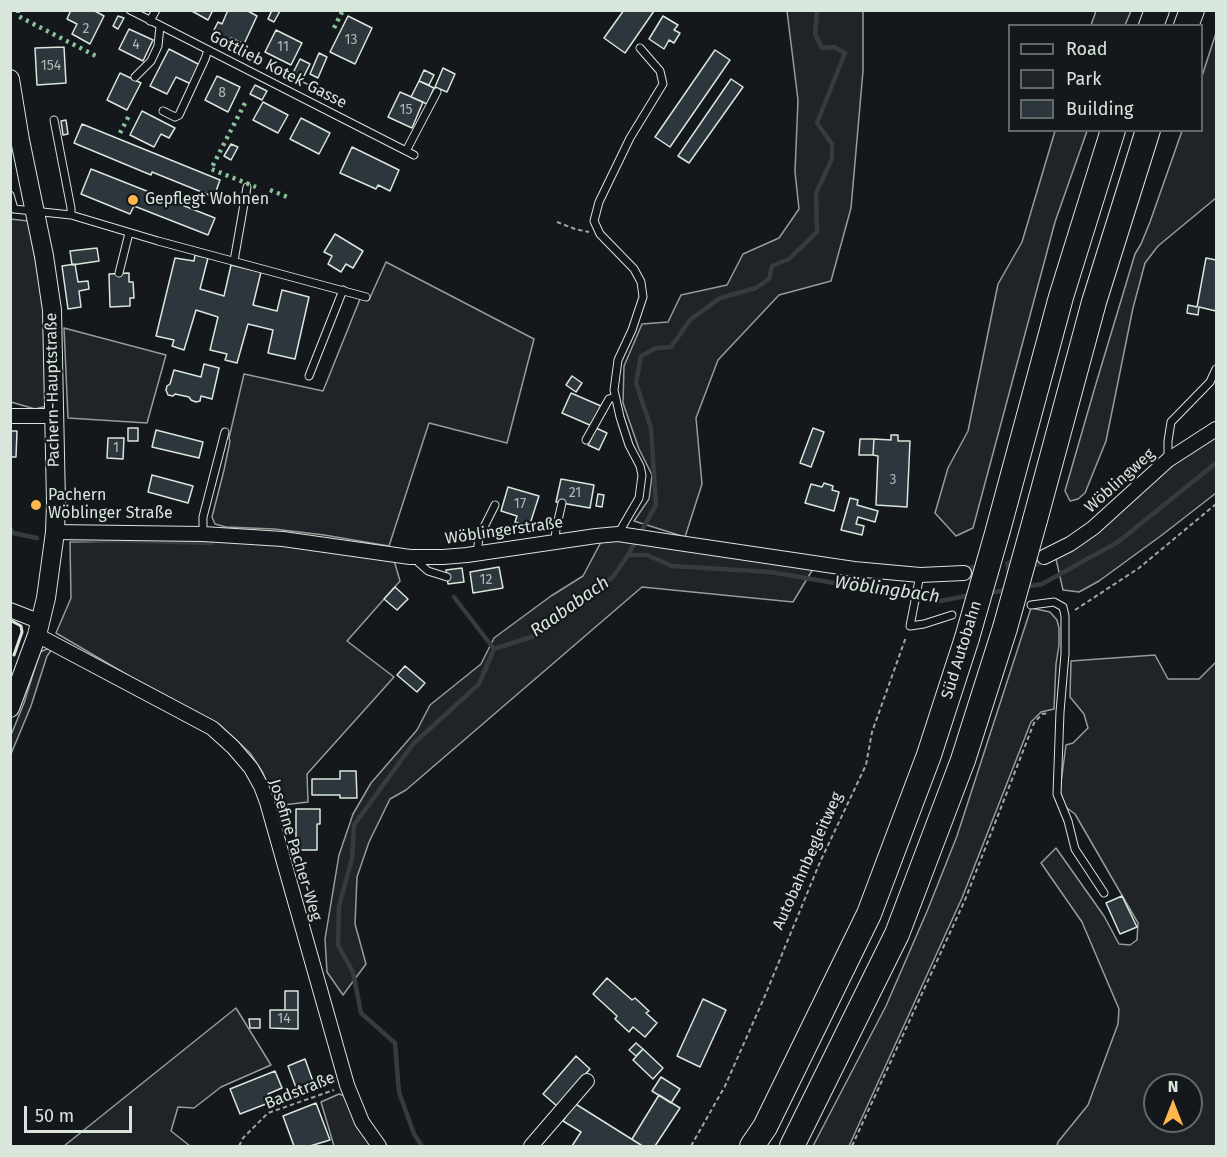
<!DOCTYPE html>
<meta charset="utf-8">
<style>
body{margin:0}
#map{position:relative;width:1227px;height:1157px;overflow:hidden;background:#14181c;font-family:"Fira Sans",sans-serif}
canvas{display:block}
.frame{position:absolute;inset:0;border:12px solid #d8e6dc;pointer-events:none}
.legend{position:absolute;left:1008px;top:24px;width:195px;height:108px;box-sizing:border-box;background:#14181c;border:2px solid #626a69;margin:0;padding:8px 10px;list-style:none;font-size:18px;color:#d8e6dc}
.legend li{display:flex;align-items:center;gap:12px;height:30px}
.legend b{width:30px;border:2px solid #626a69}
.north{position:absolute;left:1143px;top:1073px;width:60px;height:60px;box-sizing:border-box;background:#14181c;border:2px solid #626a69;border-radius:50%;rotate:0deg;font-size:16px;font-weight:700;line-height:24px;text-align:center;color:#d8e6dc}
.north::after{content:'';display:block;margin:auto;width:21px;height:27px;background:#ffb74d;clip-path:polygon(50% 0,100% 100%,50% 72%,0 100%)}
.scale{position:absolute;left:24px;top:1106px;width:108px;height:27px;box-sizing:border-box;border:3px solid #d8e6dc;border-top:0;padding-left:8px;font-size:18px;line-height:21px;white-space:nowrap;color:#d8e6dc;-webkit-text-stroke:4px #14181c;paint-order:stroke}
</style>
<div id="map">
<canvas width="1227" height="1157"></canvas>
<div class="frame"></div>
<ul class="legend">
<li><b style="height:8px;background:#14181c"></b>Road</li>
<li><b style="height:16px;background:#202428"></b>Park</li>
<li><b style="height:16px;background:#2c363c"></b>Building</li>
</ul>
<div class="north">N</div>
<div class="scale">50 m</div>
</div>
<script>
const g = document.querySelector('canvas').getContext('2d');
g.lineJoin = 'round';
function fillPath(path, color) { g.fillStyle = color; g.fill(path, 'evenodd'); }
const shape = rows => new Path2D(rows.map(r => 'M' + r).join(''));
function stroke(path, color, width, dash) { g.strokeStyle = color; g.lineWidth = width; g.lineCap = dash ? 'butt' : 'round'; g.setLineDash(dash || []); g.stroke(path); }
function label(font, color, halo, rows, align = 'center') {
  g.font = font + ' "Fira Sans",sans-serif'; g.lineWidth = 4.5; g.setLineDash([]); g.textBaseline = 'middle'; g.strokeStyle = halo; g.fillStyle = color; for (const [text, x, y, turn = 0] of rows) {
    g.save(); g.translate(x, y); g.rotate((+turn || 0) * Math.PI / 180); g.textAlign = isNaN(turn) ? turn : align; if (halo) g.strokeText(text, 0, 0); g.fillText(text, 0, 0); g.restore();
  }
}
const green = shape([
 [787,11,863,11,863,71,851,208,831,281,779,295,718,360,696,418,702,484,685,537,634,521,649,499,652,475,639,449,623,403,624,366,642,324,668,322,681,295,727,285,743,254,779,238,799,209,795,172,798,100,787,11],
 [1096,11,1096,10,1131,11,1125,25,1091,25,1096,11],
 [1216,33,1216,198,1158,246,1145,263,1133,308,1106,441,1085,493,1078,499,1070,501,1065,491,1095,387,1135,254,1141,244,1150,222,1182,131,1202,130,1202,76,1216,33],
 [1055,131,1087,131,1055,222,973,528,956,536,935,513,948,468,968,431,998,284,1022,242,1055,131],
 [10,219,28,221,45,310,47,406,35,409,11,402,10,219],
 [386,262,534,339,507,443,429,423,389,546,324,535,274,529,226,527,215,524,212,517,224,470,230,441,229,438,244,374,323,391,360,299,369,300,386,262],
 [64,328,166,355,147,423,68,418,64,328],
 [1216,436,1216,493,1162,535,1099,581,1079,592,1063,590,1056,559,1096,531,1171,465,1216,436],
 [621,539,813,569,793,602,642,587,406,790,390,799,369,842,357,877,355,924,366,964,343,995,327,972,325,939,339,855,353,814,371,783,417,730,430,705,481,664,494,638,551,596,583,576,601,542,621,539],
 [205,540,301,545,394,560,400,581,347,641,394,677,307,774,308,802,275,806,263,773,250,753,220,725,131,677,56,633,71,598,70,542,205,540],
 [1031,608,1050,612,1057,620,1059,628,1059,645,1056,664,1054,709,1041,712,1031,722,962,898,849,1146,813,1146,886,1006,928,909,957,836,1031,608],
 [47,649,52,649,47,656,31,706,11,754,11,735,24,703,40,652,47,649],
 [1155,655,1168,679,1199,679,1216,662,1216,1146,1057,1146,1058,1142,1088,1105,1118,1024,1119,1009,1082,922,1041,863,1056,848,1104,916,1119,944,1130,945,1137,940,1138,923,1075,814,1063,805,1060,790,1066,745,1073,743,1088,728,1084,714,1070,697,1071,661,1155,655],
 [1155,1085,1191,1085,1191,1121,1155,1121,1155,1085],
 [236,1008,271,1065,221,1087,194,1108,178,1107,171,1131,190,1146,64,1146,236,1008],
 [339,1094,347,1097,372,1146,334,1146,321,1102,339,1094]
]);
fillPath(green, '#202428');
stroke(green, '#939e99', 1.5);
stroke(shape([
 [10,528,13,533,37,538],
 [71,539,212,543],
 [628,555,647,555,672,566,770,572,940,601,971,595],
 [1024,587,1042,584,1118,542,1216,463],
 [989,593,1007,590],
 [454,597,494,649],
 [422,1146,414,1134,399,1092,395,1043,361,1013,353,972,338,945,339,906,352,859,354,825,413,744,479,684,494,649,537,635,613,577,628,555,656,505,651,428,636,383,641,356,656,348,671,347,690,320,720,298,756,288,769,279,772,266,789,259,817,232,816,193,832,159,832,144,817,123,845,53,834,47,822,48,815,34,817,10]
]), '#363b3e', 4.5);
const building = shape([
 [71,10,93,10,104,16,90,44,72,34,77,24,67,19,71,10],
 [190,10,213,10,208,20,190,10],
 [228,10,246,10,257,16,244,44,231,38,227,46,210,38,218,22,222,24,228,10],
 [272,10,280,11,274,22,268,19,272,10],
 [624,10,654,11,625,53,604,38,624,10],
 [118,16,124,18,118,29,113,26,118,16],
 [348,16,372,28,355,64,330,52,348,16],
 [663,16,678,25,674,30,680,33,674,43,669,40,664,49,649,39,663,16],
 [129,29,153,40,143,61,119,49,129,29],
 [276,30,302,43,291,65,265,52,276,30],
 [64,47,66,83,37,85,35,48,64,47],
 [169,49,200,65,191,84,176,77,167,94,150,86,169,49],
 [715,50,730,60,670,147,655,137,715,50],
 [319,53,327,57,318,78,310,74,319,53],
 [300,59,310,64,301,82,291,77,300,59],
 [443,68,455,74,447,92,435,87,443,68],
 [424,70,434,75,429,85,419,81,424,70],
 [120,73,141,83,127,110,107,100,120,73],
 [217,76,240,87,228,112,205,100,217,76],
 [731,79,743,87,689,163,678,156,731,79],
 [419,81,434,88,427,104,411,97,419,81],
 [255,85,267,91,262,100,250,94,255,85],
 [400,92,423,102,412,128,388,117,400,92],
 [263,102,288,115,278,133,253,120,263,102],
 [142,111,175,128,169,138,161,134,154,147,130,135,142,111],
 [301,118,330,133,319,154,290,139,301,118],
 [66,120,68,134,63,135,61,121,66,120],
 [82,124,220,180,214,197,152,172,151,175,74,143,82,124],
 [231,144,238,147,231,160,224,156,231,144],
 [352,147,399,170,390,191,378,185,376,189,340,173,352,147],
 [91,169,215,218,208,235,134,206,130,214,81,194,91,169],
 [335,234,363,251,353,268,346,264,341,272,328,264,332,256,324,252,335,234],
 [97,248,99,261,72,265,70,251,97,248],
 [195,255,208,258,200,289,224,296,231,265,261,272,253,305,277,311,282,290,309,297,295,359,268,353,273,330,248,324,237,363,225,360,227,354,210,350,218,317,196,310,184,350,172,346,174,340,156,336,175,258,194,261,195,255],
 [1206,258,1216,260,1216,311,1199,307,1198,315,1187,313,1188,305,1197,307,1206,258],
 [75,264,78,282,88,281,89,289,79,291,81,307,68,309,62,266,75,264],
 [129,273,129,282,133,282,134,298,130,298,130,306,110,307,109,274,129,273],
 [204,364,219,368,212,399,201,396,200,401,196,402,191,400,189,397,175,394,173,396,168,395,166,390,167,386,170,384,174,370,201,377,204,364],
 [572,376,582,383,576,392,566,385,572,376],
 [571,393,601,406,592,426,562,413,571,393],
 [128,428,138,428,138,441,128,441,128,428],
 [596,428,607,433,599,450,588,445,596,428],
 [813,428,824,432,811,467,800,463,813,428],
 [156,430,203,442,199,458,152,447,156,430],
 [10,431,17,431,16,457,10,457,10,431],
 [891,435,898,435,898,441,910,441,907,507,876,505,878,456,873,455,874,439,891,440,891,435],
 [108,438,124,438,123,459,107,458,108,438],
 [860,439,874,439,873,455,859,455,860,439],
 [152,475,193,486,188,503,148,492,152,475],
 [561,479,594,485,590,508,556,502,561,479],
 [824,483,833,486,832,490,839,492,834,511,805,503,811,484,822,487,824,483],
 [508,487,539,496,529,527,515,522,517,516,501,511,508,487],
 [598,494,604,495,602,507,596,506,598,494],
 [850,498,858,500,857,505,878,511,875,522,858,517,856,524,864,526,862,535,841,530,850,498],
 [499,567,503,588,473,593,470,572,499,567],
 [462,568,464,582,448,584,446,570,462,568],
 [395,587,408,599,397,610,384,599,395,587],
 [405,666,425,683,417,692,397,675,405,666],
 [340,771,356,771,357,798,340,798,340,795,312,795,312,779,340,779,340,771],
 [296,809,320,809,320,824,317,824,317,850,296,850,296,809],
 [1122,896,1137,927,1120,934,1106,903,1122,896],
 [607,978,632,1000,635,998,649,1011,646,1013,657,1023,645,1037,633,1027,629,1032,615,1019,617,1016,593,994,607,978],
 [285,991,298,991,298,1010,285,1010,285,991],
 [703,999,726,1010,700,1067,677,1056,703,999],
 [270,1010,298,1010,298,1029,270,1028,270,1010],
 [249,1019,260,1019,260,1028,250,1028,249,1019],
 [636,1043,643,1049,636,1056,629,1050,636,1043],
 [643,1049,663,1068,653,1079,633,1060,643,1049],
 [576,1056,590,1069,557,1106,543,1094,576,1056],
 [305,1059,315,1087,298,1093,288,1066,305,1059],
 [275,1071,282,1088,268,1094,271,1102,240,1114,230,1089,275,1071],
 [661,1077,680,1089,671,1103,652,1091,661,1077],
 [659,1095,680,1108,655,1146,640,1146,641,1145,632,1139,659,1095],
 [316,1103,330,1140,310,1146,294,1146,283,1116,316,1103],
 [574,1103,641,1145,640,1146,572,1146,581,1132,563,1121,574,1103]
]);
fillPath(building, '#2c363c');
stroke(building, '#d8e6dc', 1.5);
stroke(shape([
 [964,573,1008,568,1044,557]
]), '#313739', 14, [14, 7]);
const lane = shape([
 [130,10,414,155],
 [150,21,156,10],
 [135,77,151,61,158,46,160,26],
 [163,111,175,117,179,115,205,59,208,50],
 [54,120,71,208,71,215],
 [406,151,437,92],
 [10,195,14,209,71,215,158,241,366,297],
 [234,261,247,187],
 [119,273,129,233],
 [309,376,343,290],
 [586,440,609,399,615,397],
 [1168,460,1168,441,1171,422,1210,382,1216,369],
 [203,534,203,517,225,432],
 [618,534,639,498,642,475,640,466,629,445,620,417,614,390,618,360,632,330,643,297,641,282,634,269,600,234,594,221,599,202,630,138,663,84,660,71,640,48],
 [555,541,556,529,562,503],
 [477,554,479,537,495,505],
 [417,557,419,563,428,571,447,577],
 [920,575,910,626,924,624,952,615],
 [1031,605,1054,602,1063,607,1065,616,1065,654,1060,712,1057,794,1068,821,1075,849,1104,893]
]);
const street = shape([
 [10,416,53,416],
 [55,532,203,534,283,539,410,557,443,557,467,555,596,536,618,534,854,569,920,575,964,573],
 [1044,557,1070,544,1093,528,1168,460,1216,429],
 [10,610,41,622],
 [37,635,212,728,233,747,251,768,261,786,267,802,347,1085,362,1122,379,1146],
 [531,1146,587,1081]
]);
const secondary = shape([
 [10,79,20,140,44,256,52,310,56,503,55,532,46,598,37,635,10,708]
]);
const highway = shape([
 [1151,26,1157,10],
 [1186,26,1192,10],
 [1035,520,1094,302,1148,130],
 [998,530,1061,297,1113,130],
 [752,1146,765,1127,869,914,929,755,967,638],
 [792,1146,897,934,963,760,1005,628]
]);
stroke(lane, '#d8e6dc', 9);
stroke(street, '#d8e6dc', 16);
stroke(secondary, '#d8e6dc', 20);
stroke(highway, '#d8e6dc', 26);
stroke(shape([
 [557,222,575,229,589,232],
 [1075,610,1139,568,1216,504],
 [239,1146,243,1138,268,1113,334,1090],
 [691,1146,725,1086,764,998,820,862,866,765,872,732,906,637],
 [852,1146,965,900,1034,723,1042,714,1049,713]
]), '#9da8a2', 2, [4.5, 3]);
stroke(lane, '#14181c', 7);
stroke(street, '#14181c', 14);
stroke(secondary, '#14181c', 18);
stroke(highway, '#14181c', 24);
const highwayBridge = shape([
 [1005,628,1035,520],
 [967,638,998,530]
]);
stroke(highwayBridge, '#d8e6dc', 26, []);
stroke(highwayBridge, '#14181c', 24);
stroke(shape([
 [18,10,18,16,96,56],
 [334,28,343,10],
 [245,103,211,169,256,187],
 [120,133,130,114],
 [270,190,290,198]
]), '#8ac095', 4.5, [3, 4.5]);
stroke(shape([
 [10,620,21,626,22,632,14,655]
]), '#d8e6dc', 3);
for (const [x, y, r, color] of [
 [133,200,6,"#ffb74d"],
 [36,505,6,"#ffb74d"]
]) { const dot = new Path2D(); dot.arc(x, y, r, 0, 2 * Math.PI); g.fillStyle = color; g.fill(dot); stroke(dot, '#14181c', 2); }
label('14px', '#adbab4', null, [
 ["2",86,29],
 ["13",351,40],
 ["4",136,45],
 ["11",283,47],
 ["154",51,66],
 ["8",222,93],
 ["15",406,110],
 ["1",116,448],
 ["3",893,480],
 ["21",575,493],
 ["17",520,504],
 ["12",486,580],
 ["14",284,1019]
]);
label('16px', '#d8e6dc', '#14181c', [
 ["Gottlieb Kotek-Gasse",278,70,27],
 ["Pachern-Hauptstraße",53,390,-91],
 ["Wöblingweg",1120,481,-42],
 ["Wöblingerstraße",504,531,-8],
 ["Süd Autobahn",962,650,-73],
 ["Josefine Pacher-Weg",295,850,73],
 ["Autobahnbegleitweg",808,861,-66],
 ["Badstraße",300,1091,-22]
]);
label('16px', '#d8e6dc', '#14181c', [
 ["Gepflegt Wohnen",145,200],
 ["Pachern",48,496],
 ["Wöblinger Straße",48,514]
], 'left');
label('italic 18px', '#d8e6dc', '#14181c', [
 ["Wöblingbach",887,590,8],
 ["Raababach",570,607,-35]
]);
</script>
